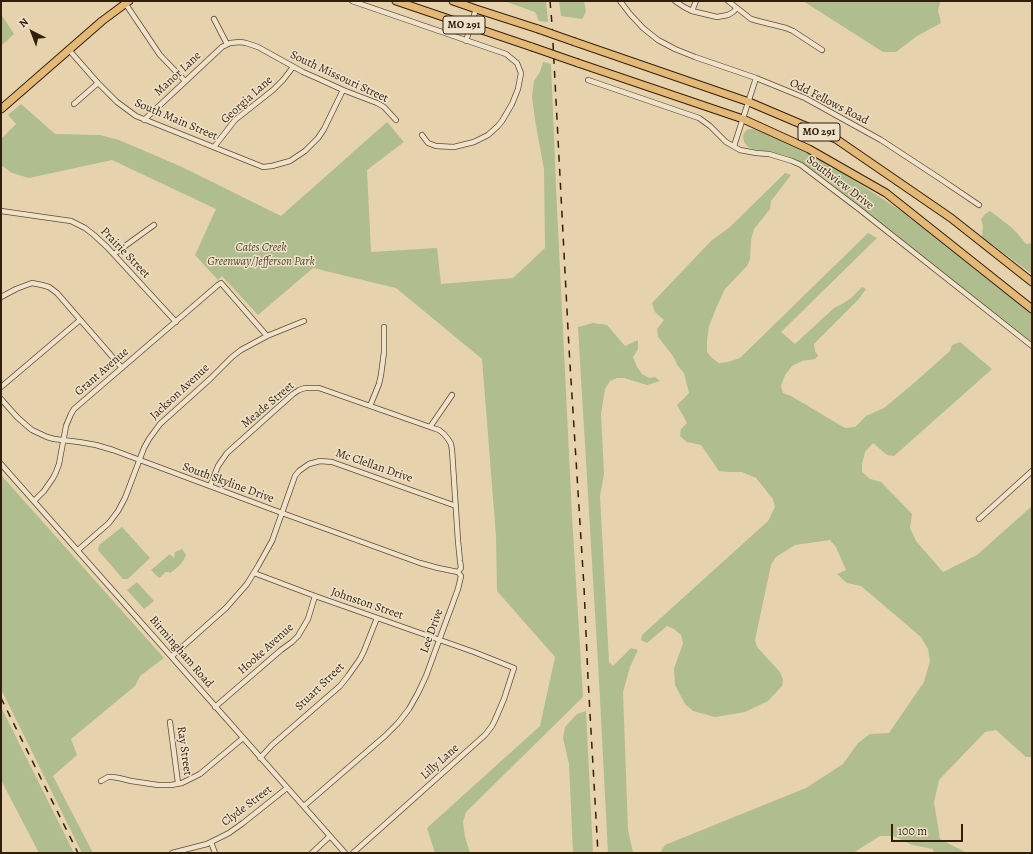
<!DOCTYPE html>
<style>
body{margin:0}
#map{position:relative;width:1033px;height:854px;overflow:hidden;background:#e7d2ae;font-family:Alegreya,serif}
canvas{display:block}
.frame{position:absolute;inset:0;border:2px solid #311f0b;pointer-events:none}
.north{position:absolute;left:12px;top:12px;width:40px;height:40px;-webkit-text-stroke:3px #efe2ca;paint-order:stroke;rotate:318deg;font-size:11px;font-weight:700;line-height:16px;text-align:center;color:#311f0b}
.north::after{content:'';display:block;margin:auto;width:14px;height:18px;background:#311f0b;clip-path:polygon(50% 0,100% 100%,50% 72%,0 100%)}
.scale{position:absolute;left:891px;top:824px;width:72px;height:18px;box-sizing:border-box;border:2px solid #311f0b;border-top:0;padding-left:5px;font-size:12px;line-height:14px;white-space:nowrap;color:#311f0b;-webkit-text-stroke:3px #efe2ca;paint-order:stroke}
</style>
<div id="map">
<canvas width="1033" height="854"></canvas>
<div class="frame"></div>
<div class="north">N</div>
<div class="scale">100 m</div>
</div>
<script>
const g = document.querySelector('canvas').getContext('2d');
g.lineJoin = 'round';
function fillPath(path, color) { g.fillStyle = color; g.fill(path, 'evenodd'); }
const shape = rows => new Path2D(rows.map(r => 'M' + r).join(''));
function stroke(path, color, width, dash) { g.strokeStyle = color; g.lineWidth = width; g.lineCap = dash ? 'butt' : 'round'; g.setLineDash(dash || []); g.stroke(path); }
function label(font, color, halo, rows, align = 'center') {
  g.font = font + ' Alegreya,serif'; g.lineWidth = 3; g.setLineDash([]); g.textBaseline = 'middle'; g.strokeStyle = halo; g.fillStyle = color; for (const [text, x, y, turn = 0] of rows) {
    g.save(); g.translate(x, y); g.rotate((+turn || 0) * Math.PI / 180); g.textAlign = isNaN(turn) ? turn : align; if (halo) g.strokeText(text, 0, 0); g.fillText(text, 0, 0); g.restore();
  }
}
fillPath(shape([
 [504,1,546,1,548,22,539,21,535,12],
 [559,1,584,1,586,12,582,19,561,16],
 [803,1,939,1,940,3,938,10,941,23,917,36,896,52,883,52],
 [1,14,14,34,1,46],
 [543,62,551,64,556,187,572,516,583,697,466,812,463,822,465,837,470,853,435,853,427,828,540,726,555,657,497,591,496,536,482,359,396,288,313,268,258,315,222,276,218,280,195,255,216,209,112,160,29,178,12,173,1,165,1,139,16,124,8,115,21,104,55,134,100,135,119,140,182,167,281,216,387,122,404,142,367,170,371,252,437,248,441,284,513,278,545,248,544,169,535,120,532,97,534,81,540,72],
 [748,129,753,129,759,131,785,143,813,156,847,176,883,199,905,214,1032,314,1032,342,827,180,806,165,787,156,767,151,752,149,748,147,744,142,743,137,744,133],
 [785,173,791,175,771,201,770,209,754,229,751,240,750,259,747,266,725,289,717,306,709,326,707,341,707,352,712,358,719,363,728,362,740,358,868,233,877,238,781,332,795,344,834,308,842,304,851,298,862,287,866,289,858,300,814,344,815,351,818,356,815,359,802,361,792,366,785,375,781,386,783,393,791,396,845,428,855,427,866,416,884,408,914,383,950,351,952,345,960,342,992,369,894,456,887,455,873,443,865,452,862,464,862,472,870,479,881,482,912,514,910,528,916,541,943,572,977,555,1032,506,1032,757,1026,757,996,730,985,732,939,780,934,802,940,839,967,853,934,853,933,849,912,845,894,836,880,836,853,853,660,853,665,845,806,788,843,764,858,743,870,734,889,733,924,682,930,661,928,649,921,637,861,586,847,583,837,574,846,570,836,547,830,540,795,545,776,557,771,565,755,640,757,647,780,672,783,680,782,686,768,701,745,712,715,717,693,711,685,704,675,685,674,669,683,643,681,635,674,629,667,626,647,643,641,640,642,635,768,521,775,507,773,499,756,478,742,472,728,472,719,471,701,445,687,442,680,436,681,429,687,423,677,405,689,393,684,373,678,366,673,356,658,337,657,329,664,320,655,312,652,303,711,241,730,227],
 [990,211,1011,227,1018,234,1026,244,1032,243,1032,274,982,237,983,226,981,219,985,214],
 [593,323,607,325,625,346,638,340,638,349,633,357,637,367,642,374,649,378,655,377,660,381,647,385,624,378,617,378,610,381,605,389,601,414,604,474,600,496,609,662,613,666,631,648,638,650,630,667,623,692,628,830,633,853,608,853,599,680,578,327],
 [1,475,164,658,140,676,135,686,71,739,77,755,53,776,93,853,82,853,1,689],
 [122,527,150,558,128,579,123,579,98,550,99,545],
 [182,549,186,555,183,561,178,567,170,573,169,572,166,572,159,578,151,570,170,554,174,558,175,552],
 [137,582,154,601,144,609,127,590],
 [1,707,74,853,39,853,1,780],
 [586,711,593,853,573,853,569,764,563,738,565,727,577,714]
]), '#afbd8f');
const minor = shape([
 [352,1,506,54,517,63,521,73,518,89,512,104,502,121,498,126,488,135,474,142,454,147,436,146,428,143,422,135],
 [620,1,630,14,643,28,658,40,675,49,695,57,756,78,805,98,881,140,939,178,979,205],
 [675,1,684,7,692,11,717,17,728,15,733,12,737,8],
 [728,1,746,15,751,19,758,21,786,28,793,31,822,50],
 [125,3,160,55,185,81],
 [692,11,696,1],
 [214,19,227,44],
 [466,41,476,9],
 [69,50,98,83,117,102,136,116,263,167,272,166,290,161,305,151,318,138,324,129,343,90],
 [588,80,699,118,710,126,726,142,740,150,756,153,769,154,792,161,801,165,859,209,1032,346],
 [74,104,98,83],
 [144,120,222,47,230,43,240,42,246,43,258,47,303,72,319,79,343,90,377,103,384,107,396,120],
 [734,146,756,78],
 [214,147,235,120,273,90,283,80,293,67],
 [1,211,71,221,85,228,94,235,107,247,176,322],
 [114,254,154,225],
 [1,297,16,289,32,283,42,285,49,287,57,293,122,368],
 [1,387,80,320],
 [1,399,17,417,26,425,32,430,47,437,54,439,79,442,96,445,113,450,282,513,420,563,438,568,458,572],
 [370,406,379,384,381,375,384,352,384,327],
 [430,427,452,395],
 [1,464,345,853],
 [210,486,218,466,227,453,293,394,299,390,305,388,319,388,430,427,439,430,444,434,448,439,451,444,452,450,458,541,460,561,461,568,458,572,461,576,458,589,426,676,418,693,409,709,398,723,385,736,304,806],
 [34,501,44,491,53,478,56,472,59,464,66,426,71,414,74,409,218,285,221,283,267,336],
 [979,519,1032,471],
 [78,550,109,523,118,511,125,498,144,448,149,439,160,424,210,379,232,357,241,350,267,336,304,321],
 [254,573,315,596,474,652,514,668,504,699,495,720,492,726,485,735,353,853],
 [172,656,226,608,247,584,258,566,272,541,295,476,299,471,309,464,320,461,332,462,456,506],
 [215,707,281,650,292,642,298,636,308,619,315,596],
 [170,722,178,783],
 [260,758,272,745,340,686,348,676,360,659,364,651,377,618],
 [101,781,108,777,112,777,119,778,131,781,158,785,171,785,182,783,200,774,243,738],
 [211,842,215,853],
 [172,853,207,844,229,833,243,823,287,788],
 [312,853,330,836]
]);
const highway = shape([
 [396,1,532,47],
 [453,1,476,9,538,29],
 [575,42,749,102,836,139,951,218,1032,282],
 [578,63,743,119,809,149,886,193,1032,309],
 [1,109,102,21,129,1]
]);
stroke(minor, '#5e4c34', 6);
stroke(highway, '#311f0b', 9);
stroke(minor, '#efe2ca', 4.5);
stroke(highway, '#e4b977', 7);
stroke(shape([
 [550,1,552,24,569,348,584,587,588,678,598,853],
 [1,698,78,853]
]), '#311f0b', 1.5, [7, 7]);
const highwayBridge = shape([
 [538,29,575,42],
 [532,47,578,63]
]);
stroke(highwayBridge, '#311f0b', 9, []);
stroke(highwayBridge, '#e4b977', 7);
for (const [x, y, w] of [
 [464,25,42],
 [819,132,42]
]) { const box = new Path2D(); box.roundRect(x - w / 2, y - 9, w, 18, 3); g.fillStyle = '#efe2ca'; g.fill(box); stroke(box, '#311f0b', 1); }
label('bold 11px', '#311f0b', null, [
 ["MO 291",464,25],
 ["MO 291",819,132]
]);
label('12px', '#311f0b', '#efe2ca', [
 ["Manor Lane",178,74,-43],
 ["South Missouri Street",339,77,25],
 ["Georgia Lane",247,100,-42],
 ["Odd Fellows Road",829,102,27],
 ["South Main Street",176,120,23],
 ["Southview Drive",840,183,37],
 ["Prairie Street",125,253,46],
 ["Grant Avenue",102,372,-41],
 ["Jackson Avenue",180,392,-43],
 ["Meade Street",268,405,-40],
 ["Mc Clellan Drive",374,466,19],
 ["South Skyline Drive",228,483,20],
 ["Johnston Street",367,604,19],
 ["Lee Drive",432,631,-70],
 ["Hooke Avenue",266,649,-42],
 ["Birmingham Road",181,652,49],
 ["Stuart Street",320,687,-44],
 ["Ray Street",184,751,82],
 ["Lilly Lane",440,762,-42],
 ["Clyde Street",247,806,-37]
]);
label('italic 12px', '#50462c', '#efe2ca', [
 ["Cates Creek",261,248],
 ["Greenway/Jefferson Park",261,262]
]);
</script>
